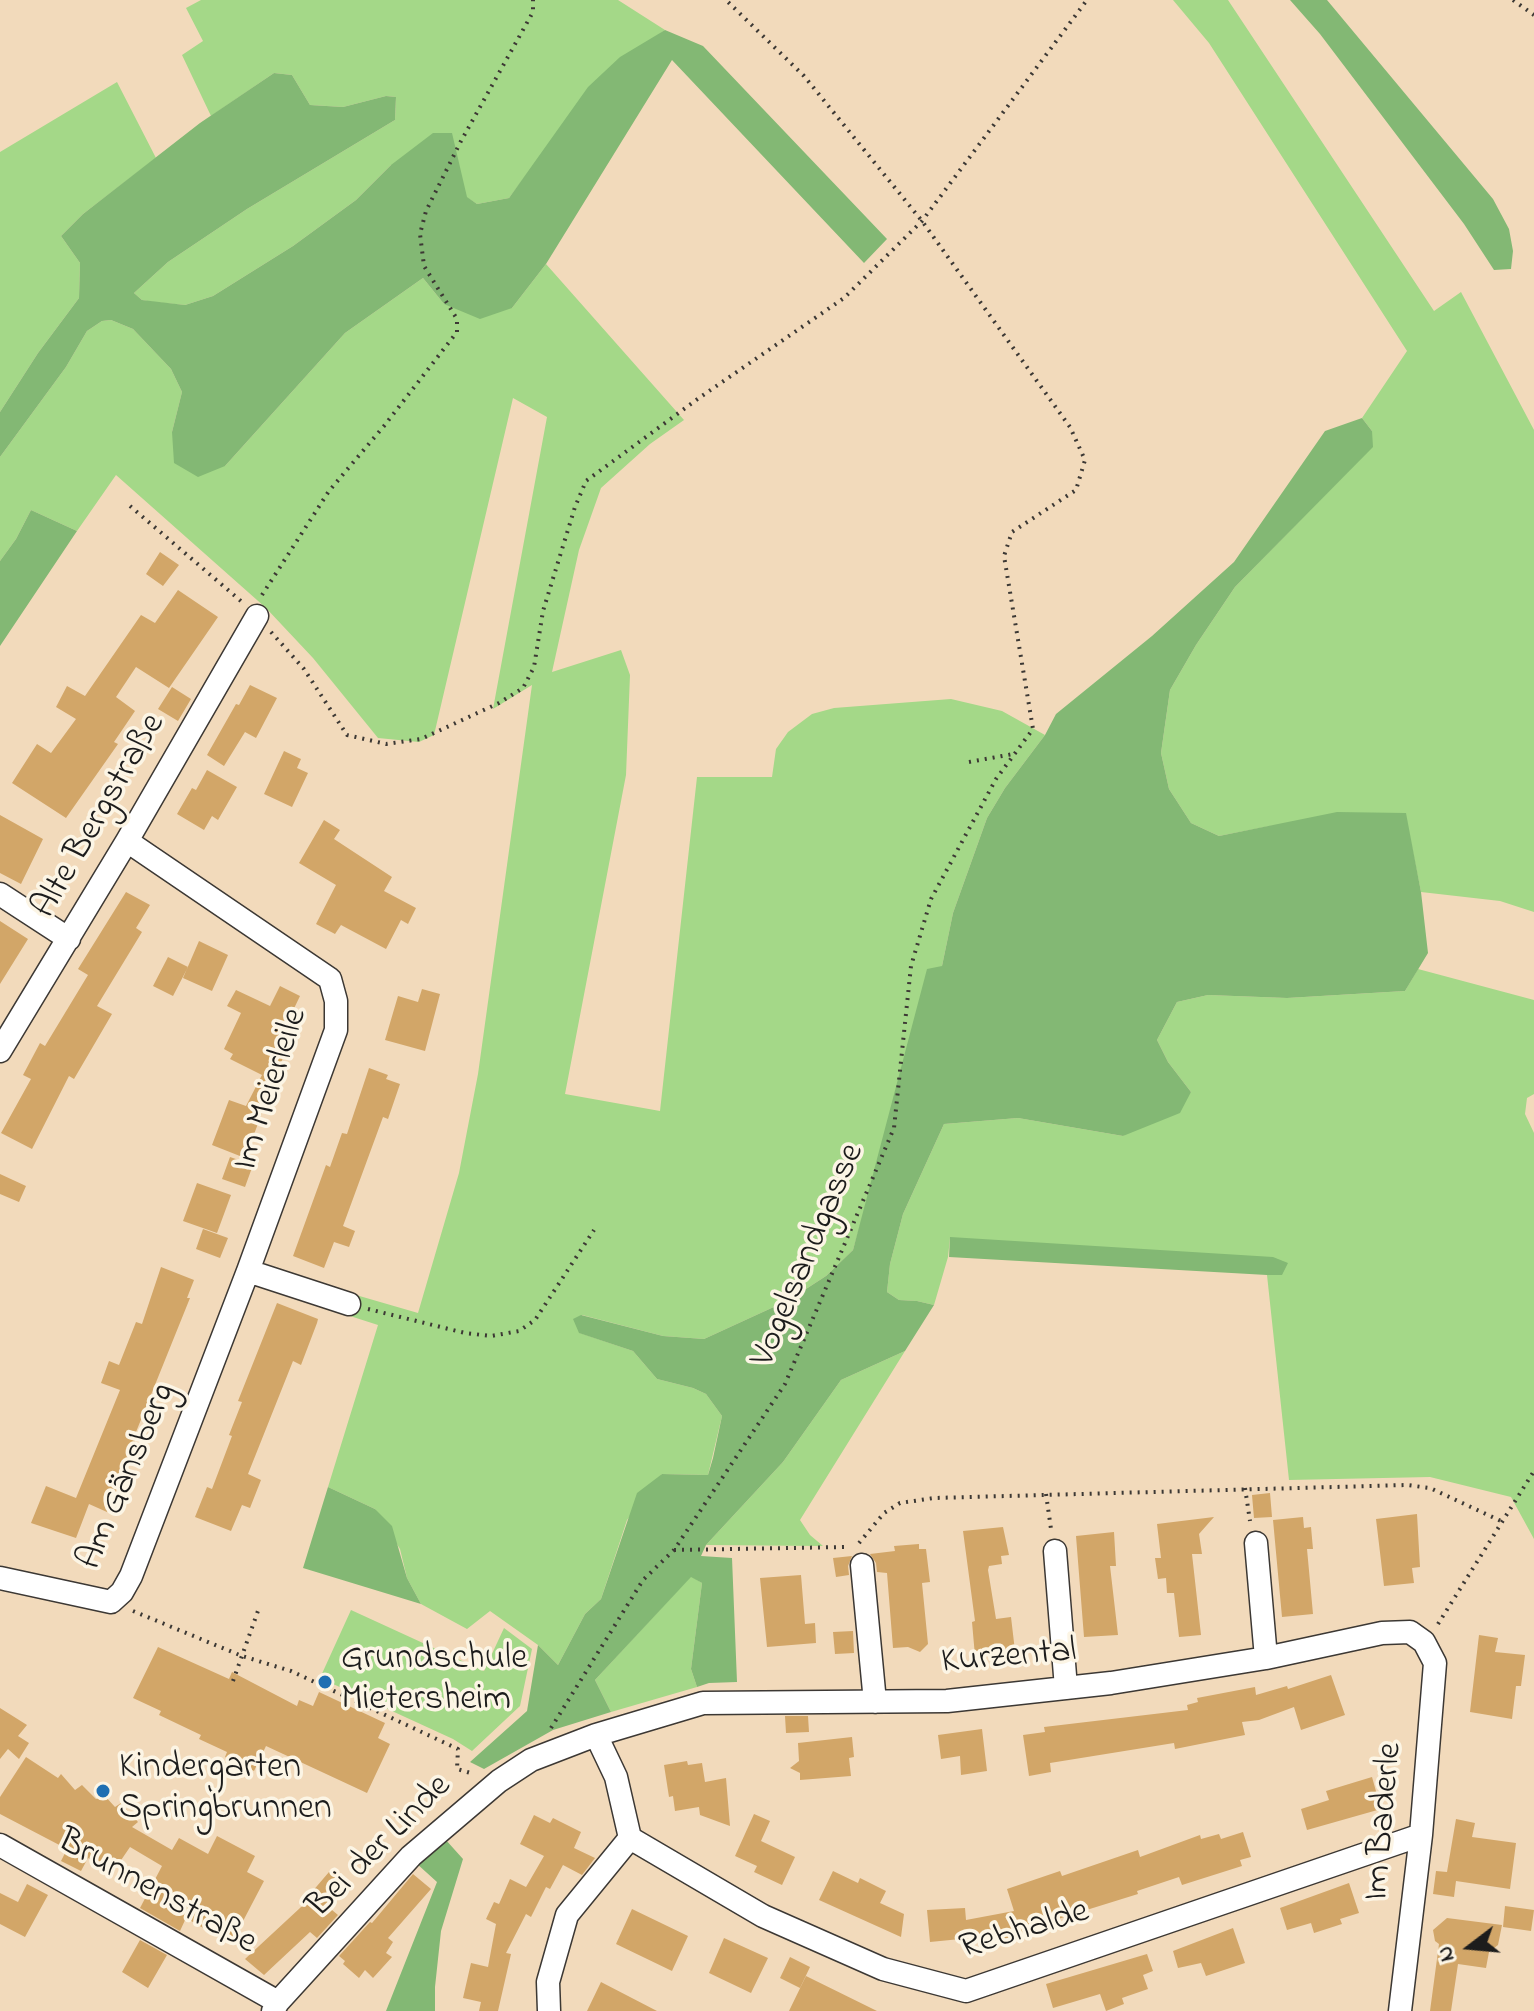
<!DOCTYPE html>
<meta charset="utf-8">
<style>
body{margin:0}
#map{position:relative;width:1534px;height:2011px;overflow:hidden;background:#f2dabb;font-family:"Indie Flower",sans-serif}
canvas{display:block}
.north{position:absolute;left:1430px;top:1907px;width:80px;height:80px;-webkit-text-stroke:6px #fcf5e5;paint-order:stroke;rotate:254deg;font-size:22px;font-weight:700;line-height:32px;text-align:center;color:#1c1c1c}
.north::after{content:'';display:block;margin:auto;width:28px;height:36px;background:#1c1c1c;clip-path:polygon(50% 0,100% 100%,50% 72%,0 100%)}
</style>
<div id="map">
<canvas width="1534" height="2011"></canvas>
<div class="north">N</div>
</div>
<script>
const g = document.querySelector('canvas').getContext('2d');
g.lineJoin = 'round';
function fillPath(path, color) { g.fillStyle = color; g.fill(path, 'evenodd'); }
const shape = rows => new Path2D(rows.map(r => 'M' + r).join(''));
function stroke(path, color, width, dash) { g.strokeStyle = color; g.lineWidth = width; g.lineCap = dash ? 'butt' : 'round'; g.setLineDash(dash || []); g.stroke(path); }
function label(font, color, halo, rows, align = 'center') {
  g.font = font + ' "Indie Flower",sans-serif'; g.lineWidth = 7; g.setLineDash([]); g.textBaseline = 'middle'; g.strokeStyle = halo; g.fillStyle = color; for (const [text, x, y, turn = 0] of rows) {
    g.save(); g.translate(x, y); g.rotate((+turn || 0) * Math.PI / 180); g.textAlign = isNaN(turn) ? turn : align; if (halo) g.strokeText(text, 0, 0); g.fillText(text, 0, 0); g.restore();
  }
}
fillPath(shape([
 [201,0,618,0,665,30,644,45,539,158,509,198,477,204,466,197,462,181,391,165,356,200,293,246,213,296,185,305,153,302,142,300,134,293,168,262,247,209,395,120,396,97,386,96,343,107,310,105,292,75,274,73,211,116,182,55,203,41,186,8],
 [1173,0,1228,0,1434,311,1461,292,1534,430,1534,912,1500,901,1421,892,1405,813,1270,826,1219,836,1191,823,1169,789,1161,753,1170,690,1196,645,1235,587,1372,447,1372,431,1362,418,1407,351,1209,43],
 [117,82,156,158,83,214,61,236,80,263,79,298,38,353,0,412,0,152],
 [546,264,684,420,650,444,601,488,579,550,552,672,621,650,630,675,626,775,565,1094,660,1111,697,777,772,777,776,749,788,732,812,714,834,708,951,699,1002,711,1045,735,1005,788,987,818,953,913,942,966,881,1153,853,1250,826,1276,789,1300,704,1339,663,1336,582,1315,580,1333,633,1351,657,1379,693,1388,706,1394,722,1416,708,1475,662,1474,627,1520,601,1599,585,1614,558,1665,538,1645,490,1611,467,1629,421,1604,407,1578,400,1549,375,1509,328,1487,378,1325,350,1316,356,1295,418,1313,459,1173,478,1074,532,685,493,709,547,417,513,398,434,735,419,742,378,738,313,658,266,608,116,475,77,531,31,510,16,539,0,561,0,457,66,367,87,331,102,321,111,320,133,329,171,369,182,392,172,432,225,466,345,333,423,278,444,304,512,308],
 [1418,969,1534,1000,1534,1094,1527,1098,1525,1114,1534,1133,1534,1539,1511,1497,1430,1477,1289,1480,1267,1275,1282,1275,950,1238,948,1257,934,1305,917,1301,899,1300,887,1292,890,1264,903,1214,944,1124,1018,1118,1123,1136,1191,1092,1168,1062,1157,1040,1177,1002,1208,995,1287,998,1405,991],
 [905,1351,800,1520,810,1535,823,1546,706,1545,783,1462,841,1380],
 [691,1576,702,1583,691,1669,697,1687,611,1712,595,1680],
 [351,1610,484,1671,504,1628,532,1649,520,1706,472,1751,453,1739,320,1678]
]), '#a4d888');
fillPath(shape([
 [1290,0,1327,0,1493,199,1509,229,1513,251,1511,269,1494,270,1464,224,1320,34],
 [665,30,703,46,887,239,864,263,672,60,546,264,512,308,480,319,444,304,423,278,345,333,225,466,198,477,174,463,172,432,182,392,171,369,133,329,111,320,102,321,87,331,66,367,0,457,0,412,38,353,79,298,80,263,61,236,83,214,200,123,274,73,292,75,310,105,343,107,386,96,396,97,395,120,247,209,168,262,134,293,142,300,185,305,213,296,293,246,356,200,391,165,433,133,452,133,467,197,477,204,509,198,588,87,620,57],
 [1362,418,1372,431,1373,447,1235,587,1196,645,1170,690,1161,753,1169,789,1191,823,1219,836,1337,812,1406,813,1421,892,1428,953,1405,991,1287,998,1208,995,1177,1002,1157,1040,1168,1062,1191,1092,1180,1113,1123,1136,1018,1118,944,1124,903,1214,890,1264,887,1292,899,1300,917,1301,934,1305,905,1351,841,1380,783,1462,706,1545,701,1556,732,1558,737,1682,709,1683,697,1687,691,1669,702,1583,691,1577,595,1680,611,1712,553,1730,484,1769,470,1762,527,1711,538,1645,558,1665,585,1614,601,1599,637,1493,662,1474,708,1475,713,1458,722,1416,706,1394,693,1388,657,1379,633,1351,579,1333,573,1319,581,1315,663,1336,704,1339,789,1300,826,1276,853,1250,927,969,942,966,953,913,987,818,1005,788,1045,735,1056,714,1152,636,1234,562,1325,431],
 [31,510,77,531,0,646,0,561,16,539],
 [950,1237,1273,1257,1288,1263,1282,1275,1267,1275,949,1257],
 [328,1487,375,1509,392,1526,407,1578,421,1604,303,1568],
 [445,1839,463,1859,441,1931,435,1987,435,2011,386,2011,437,1882,416,1863]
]), '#83b874');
fillPath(shape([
 [160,552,179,565,163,586,146,574],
 [178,590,218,617,169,688,136,667,116,697,135,711,114,742,118,744,66,818,12,783,37,744,51,753,76,719,56,707,67,686,85,696,141,615,155,623],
 [250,685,277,698,256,738,245,732,224,766,207,755,236,704,239,705],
 [172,687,191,699,178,721,158,709],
 [284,751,301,759,297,768,308,773,292,807,264,794],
 [207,770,237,787,218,820,212,816,204,830,177,814,192,788,196,790],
 [0,815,43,839,21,884,0,873],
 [324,820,340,830,334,839,392,877,384,891,416,908,408,924,401,920,386,949,341,925,335,934,316,924,336,885,299,863],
 [126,892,150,905,136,928,142,932,97,1006,112,1014,74,1079,69,1076,32,1149,1,1133,31,1079,23,1075,40,1043,45,1046,88,975,78,969],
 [0,921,28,939,0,984],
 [199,941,228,955,212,991,183,978],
 [168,957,188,967,173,996,153,986],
 [280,986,300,996,274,1050,284,1055,245,1158,212,1145,229,1100,246,1106,262,1075,230,1059,233,1054,224,1049,241,1013,227,1006,236,990,270,1006],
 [422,989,440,994,425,1051,385,1040,398,996,418,1002],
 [369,1068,388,1075,386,1079,400,1084,388,1119,383,1117,343,1226,355,1231,349,1247,334,1242,324,1268,293,1256,326,1165,330,1167,342,1133,347,1134],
 [230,1157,253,1165,245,1187,222,1179],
 [0,1174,26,1186,19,1202,0,1194],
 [197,1183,231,1195,217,1233,183,1221],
 [203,1229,228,1238,220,1258,196,1249],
 [161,1267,194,1280,187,1298,190,1298,136,1432,138,1434,107,1512,89,1504,76,1538,31,1523,46,1486,76,1498,120,1390,101,1383,109,1361,119,1365,136,1322,142,1324],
 [277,1303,318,1319,317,1323,301,1365,293,1361,248,1474,261,1480,250,1508,242,1505,231,1531,195,1517,207,1487,212,1489,232,1436,229,1435,242,1402,238,1401],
 [1270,1493,1272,1517,1254,1518,1252,1495],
 [1417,1514,1420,1567,1412,1568,1414,1583,1384,1586,1376,1519],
 [1214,1517,1199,1534,1202,1554,1192,1554,1201,1635,1179,1637,1174,1593,1167,1593,1166,1578,1158,1579,1155,1558,1161,1558,1157,1524],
 [1303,1517,1304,1528,1311,1527,1313,1549,1307,1549,1313,1614,1282,1617,1273,1520],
 [1003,1527,1009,1555,1001,1556,1002,1564,989,1566,988,1570,996,1619,1011,1617,1015,1651,975,1656,972,1622,975,1621,963,1531],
 [1114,1532,1116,1566,1110,1566,1118,1635,1084,1637,1076,1536],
 [919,1544,919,1549,926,1549,930,1582,922,1583,928,1644,920,1652,908,1647,893,1648,887,1573,877,1572,876,1563,870,1554,895,1551,894,1546],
 [852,1556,848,1566,849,1575,836,1577,833,1558],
 [801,1575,805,1624,815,1623,816,1643,767,1647,760,1578],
 [853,1631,854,1653,835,1654,833,1632],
 [1479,1635,1498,1638,1495,1652,1525,1655,1521,1686,1516,1686,1512,1719,1470,1712],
 [158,1647,229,1679,232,1672,297,1706,299,1700,313,1706,319,1692,385,1723,378,1738,390,1744,367,1793,266,1746,254,1771,225,1757,227,1752,199,1739,201,1735,159,1715,161,1711,133,1698],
 [1331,1675,1345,1715,1301,1730,1294,1707,1259,1720,1242,1722,1245,1735,1175,1749,1174,1743,1050,1763,1051,1772,1029,1776,1023,1735,1045,1732,1044,1727,1188,1710,1187,1705,1198,1702,1197,1698,1255,1687,1256,1695,1287,1686,1288,1689],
 [0,1708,27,1725,18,1736,29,1743,19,1759,8,1749,0,1759],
 [785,1716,808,1716,809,1732,786,1733],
 [982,1729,987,1771,961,1775,960,1756,941,1759,938,1735],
 [852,1737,854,1757,849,1758,851,1776,800,1780,800,1773,790,1768,799,1761,798,1743],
 [26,1757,58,1778,61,1774,75,1790,82,1785,96,1799,105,1796,115,1807,121,1803,138,1822,132,1827,172,1850,179,1838,208,1854,217,1836,255,1856,247,1872,264,1881,231,1944,186,1918,180,1931,140,1908,162,1866,130,1847,113,1872,88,1858,81,1871,61,1861,67,1849,0,1814,0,1797],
 [687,1761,688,1765,702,1763,705,1782,726,1778,730,1826,700,1815,699,1807,675,1811,673,1796,669,1797,664,1765],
 [1372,1777,1381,1809,1307,1830,1301,1809,1329,1800,1326,1791],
 [754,1814,770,1821,761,1841,795,1857,782,1885,754,1872,757,1866,735,1856],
 [534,1815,550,1823,553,1818,581,1832,574,1848,595,1858,582,1875,563,1865,550,1889,546,1887,531,1917,526,1914,506,1953,511,1954,498,2011,479,2011,481,2002,463,1998,471,1963,488,1967,496,1924,486,1919,494,1902,499,1904,510,1879,526,1887,544,1856,520,1844],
 [1456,1819,1475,1823,1472,1837,1516,1843,1510,1889,1456,1881,1454,1897,1433,1894,1436,1871,1447,1872],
 [1243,1832,1251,1857,1240,1860,1242,1866,1182,1885,1179,1877,1137,1891,1138,1894,1064,1917,1002,1940,1001,1935,930,1942,927,1910,965,1908,966,1920,1014,1911,1007,1889,1060,1871,1062,1876,1138,1850,1140,1857,1200,1835,1201,1839,1219,1834,1221,1839],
 [833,1871,858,1883,860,1878,886,1891,880,1903,904,1914,901,1937,819,1900],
 [329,1872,344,1884,326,1905,338,1915,317,1938,310,1932,264,1975,245,1959,314,1895,311,1893],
 [413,1874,431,1889,388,1938,393,1942,386,1953,392,1957,373,1978,365,1970,359,1978,343,1964,345,1961,339,1956,370,1922,372,1923],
 [1349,1883,1359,1913,1340,1919,1342,1924,1314,1933,1311,1923,1287,1930,1280,1908],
 [27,1884,48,1895,25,1937,0,1924,0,1893,18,1902],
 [1505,1906,1534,1910,1531,1931,1503,1927],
 [632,1909,688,1936,672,1971,616,1944],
 [1447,1918,1502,1925,1498,1945,1489,1952,1486,1968,1458,1964,1451,2011,1430,2011,1439,1944,1435,1941,1433,1930],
 [1233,1928,1245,1963,1206,1976,1201,1963,1178,1968,1173,1951],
 [724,1938,768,1958,751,1993,709,1973],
 [140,1940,167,1955,148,1988,122,1972],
 [1147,1954,1153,1971,1143,1975,1148,1989,1122,1998,1124,2004,1106,2011,1100,1994,1053,2008,1046,1984],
 [790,1957,810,1967,800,1988,780,1978],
 [806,1976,877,2011,789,2011],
 [601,1982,657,2011,587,2011]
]), '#d2a668');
const minor = shape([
 [0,894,69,939],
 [0,1051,127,841,257,616],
 [248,1271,349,1304],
 [1256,1543,1266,1658],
 [1055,1551,1066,1688],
 [862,1565,875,1702],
 [0,1578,111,1602,122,1592,131,1576,248,1271,336,1030,336,1001,330,979,127,841],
 [596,1735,616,1777,630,1838,763,1916,883,1969,966,1991,1421,1835],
 [0,1845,278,2002],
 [273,2011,278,2002,411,1856,499,1781,531,1760,596,1735,703,1703,947,1701,1111,1683,1266,1658,1382,1633,1410,1632,1424,1642,1435,1663,1421,1835,1400,2011],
 [549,2011,548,1982,567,1915,630,1838]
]);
stroke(minor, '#3c3834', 25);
stroke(shape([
 [1513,0,1534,15],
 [130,506,242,602],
 [262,595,329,491,384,426,457,332,457,319,424,266,420,234,426,211,461,141,533,12,533,0],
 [271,632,304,669,347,735,386,744,421,739,499,703,523,688,534,667,543,611,575,507,586,481,699,398,844,298,922,221,1087,0],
 [969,762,1013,754],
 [368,1309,465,1333,491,1336,519,1331,535,1320,594,1230],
 [1245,1488,1250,1521],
 [1046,1494,1051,1529],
 [859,1543,884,1513,900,1503,934,1498,1407,1485,1430,1488,1501,1521],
 [674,1550,847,1547],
 [133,1611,242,1656,291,1671,458,1749,457,1769,474,1774],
 [1438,1624,1534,1471],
 [233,1681,259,1608],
 [551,1728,643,1580,674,1550,785,1384,894,1128,911,966,931,899,996,779,1033,729,1004,556,1012,532,1076,490,1085,460,1070,427,922,221,804,76,726,0]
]), '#3c3834', 4, [2, 6]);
stroke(minor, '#fff', 22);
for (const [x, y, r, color] of [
 [325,1682,8,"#1f6fb2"],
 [103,1791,8,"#1f6fb2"]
]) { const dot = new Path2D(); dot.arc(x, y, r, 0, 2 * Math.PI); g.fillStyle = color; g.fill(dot); stroke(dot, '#fcf5e5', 3); }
label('36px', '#1c1c1c', '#fcf5e5', [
 ["Alte Bergstraße",101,817,-60],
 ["Im Meierleile",273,1090,-72],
 ["Vogelsandgasse",810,1256,-67],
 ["Am Gänsberg",129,1477,-67],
 ["Kurzental",1009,1659,-5],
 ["Im Baderle",1386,1822,-85],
 ["Bei der Linde",381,1848,-45],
 ["Brunnenstraße",156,1894,29],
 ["Rebhalde",1025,1932,-17]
]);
label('36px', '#1c1c1c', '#fcf5e5', [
 ["Grundschule",341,1661],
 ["Mietersheim",341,1702],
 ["Kindergarten",119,1770],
 ["Springbrunnen",119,1811]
], 'left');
</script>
